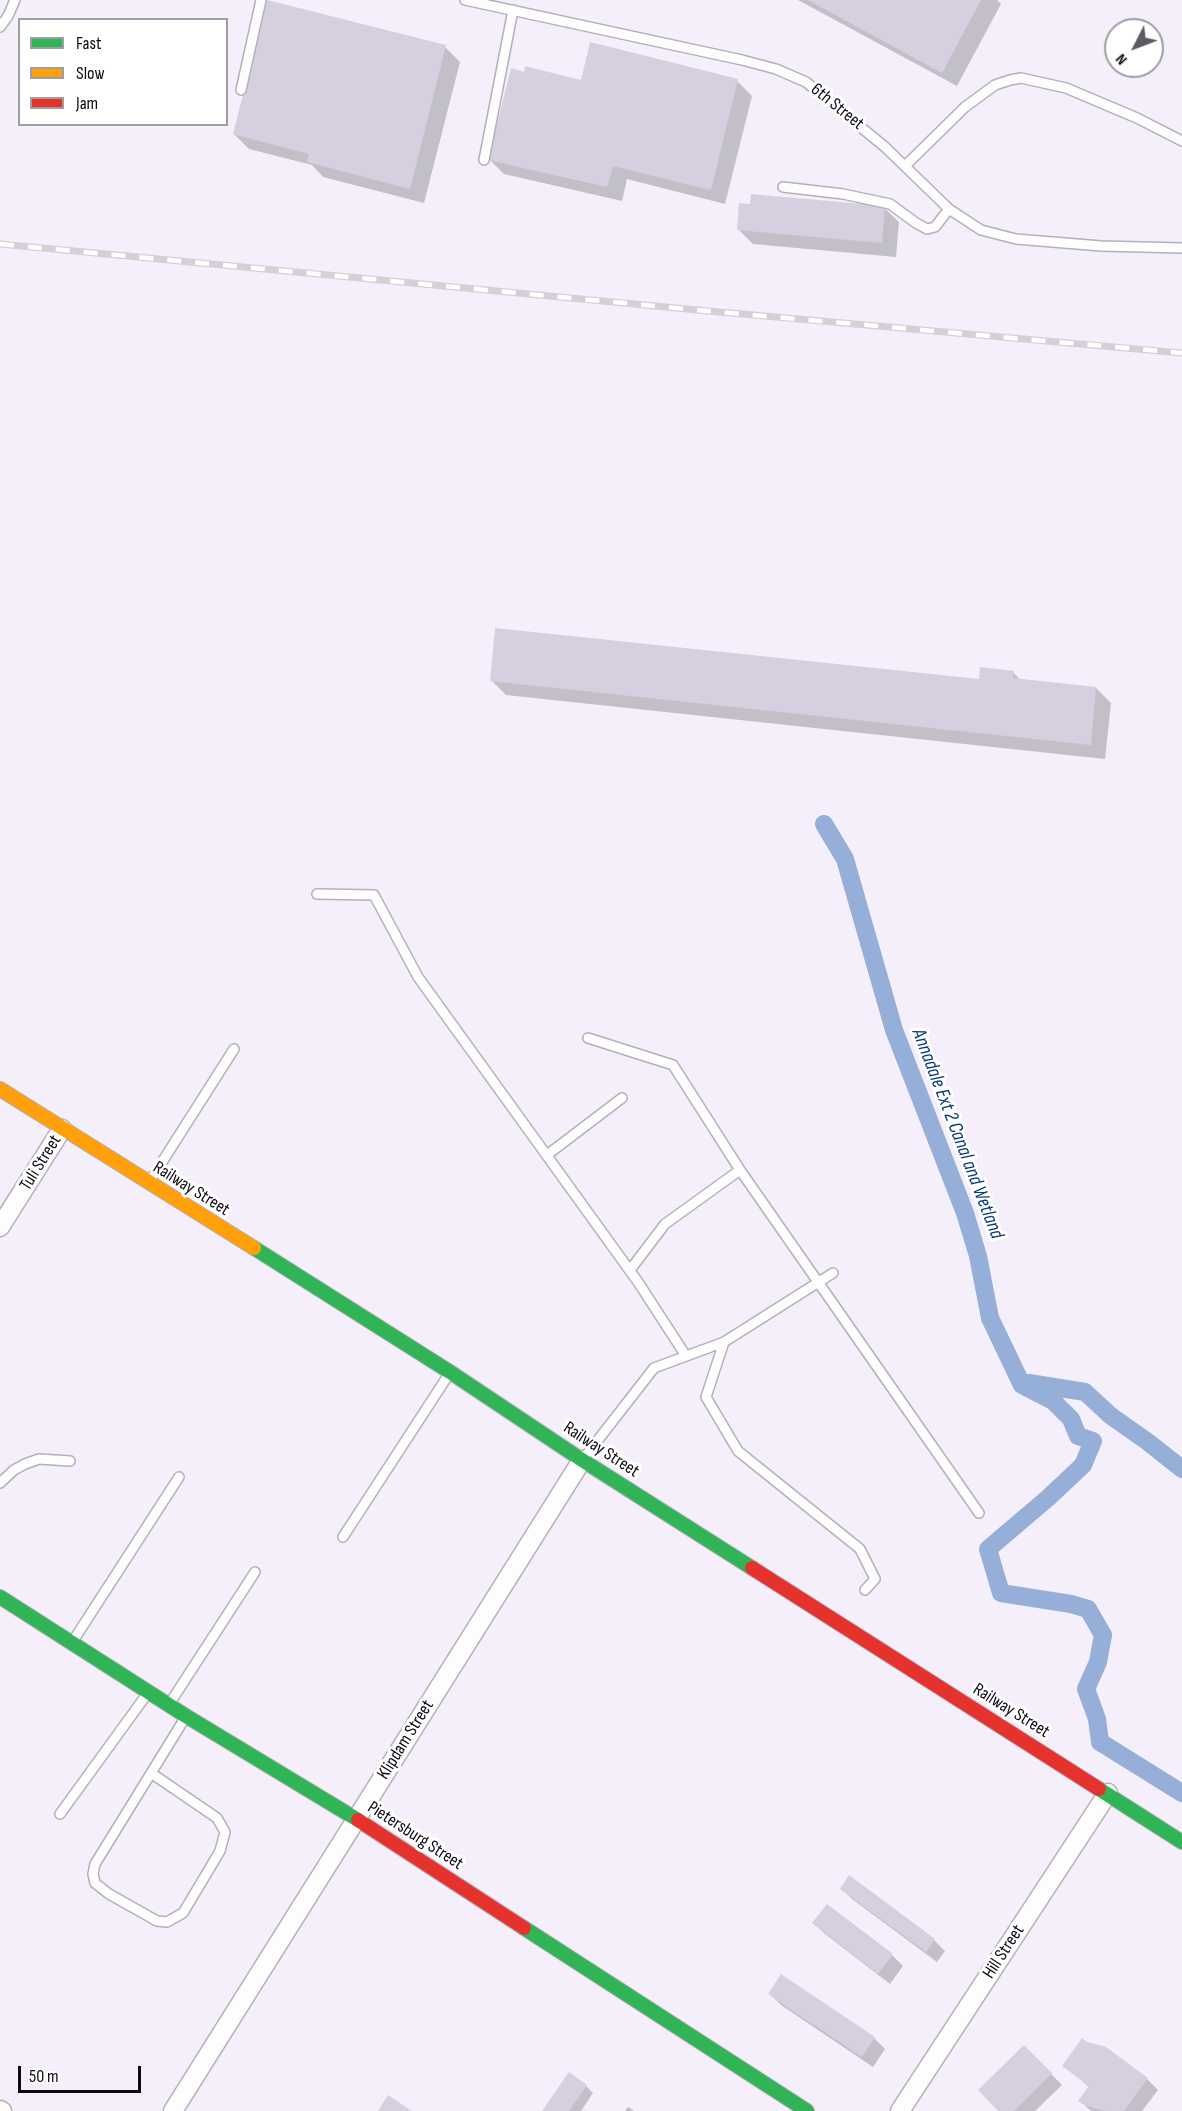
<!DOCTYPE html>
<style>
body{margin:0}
#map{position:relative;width:1182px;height:2111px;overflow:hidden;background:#f4effa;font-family:"Sofia Sans Condensed",sans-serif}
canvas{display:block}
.legend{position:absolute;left:18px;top:18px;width:210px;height:108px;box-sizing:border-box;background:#fff;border:2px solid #9f9da1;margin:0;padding:8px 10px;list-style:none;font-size:18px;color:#0e0a13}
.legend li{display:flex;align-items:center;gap:12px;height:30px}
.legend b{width:30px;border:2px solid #9f9da1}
.north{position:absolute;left:1104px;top:18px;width:60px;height:60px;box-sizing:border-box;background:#fff;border:2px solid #9f9da1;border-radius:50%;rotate:228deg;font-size:16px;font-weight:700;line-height:24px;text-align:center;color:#0e0a13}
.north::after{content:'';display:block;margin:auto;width:21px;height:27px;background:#5e5a64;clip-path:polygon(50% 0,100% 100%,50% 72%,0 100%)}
.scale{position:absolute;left:18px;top:2066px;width:123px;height:27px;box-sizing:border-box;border:3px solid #0e0a13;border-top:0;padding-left:8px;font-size:18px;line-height:21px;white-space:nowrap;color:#0e0a13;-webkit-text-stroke:4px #fff;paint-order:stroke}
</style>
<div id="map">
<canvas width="1182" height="2111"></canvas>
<ul class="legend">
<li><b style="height:8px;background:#30b455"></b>Fast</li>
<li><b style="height:8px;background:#ff9f0a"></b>Slow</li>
<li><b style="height:8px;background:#e5322d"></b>Jam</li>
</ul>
<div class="north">N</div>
<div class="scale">50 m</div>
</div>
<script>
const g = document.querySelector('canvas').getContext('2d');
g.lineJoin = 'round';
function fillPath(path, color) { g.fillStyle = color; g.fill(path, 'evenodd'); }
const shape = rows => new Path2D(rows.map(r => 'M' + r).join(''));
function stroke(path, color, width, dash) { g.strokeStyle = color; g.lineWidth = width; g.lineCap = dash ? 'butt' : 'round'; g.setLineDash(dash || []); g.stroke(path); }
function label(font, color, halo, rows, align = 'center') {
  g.font = font + ' "Sofia Sans Condensed",sans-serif'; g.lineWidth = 6; g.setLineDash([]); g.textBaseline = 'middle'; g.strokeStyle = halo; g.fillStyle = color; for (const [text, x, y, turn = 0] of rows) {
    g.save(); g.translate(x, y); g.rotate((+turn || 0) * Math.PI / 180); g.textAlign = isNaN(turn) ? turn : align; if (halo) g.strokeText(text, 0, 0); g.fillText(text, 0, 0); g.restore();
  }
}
fillPath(shape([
 [798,0,997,0,1001,4,957,86],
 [445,47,460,62,424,203,323,177,312,165,249,149,234,134],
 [737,81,752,96,725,204,627,179,622,201,504,174,490,160,582,82],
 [884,208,899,222,896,257,753,244,738,229],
 [1013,672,1021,681,1096,688,1111,703,1105,759,506,695,491,680,980,681],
 [850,1878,934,1940,945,1951,937,1962,852,1899,842,1889],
 [827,1906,892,1955,903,1966,890,1984,825,1934,814,1923],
 [770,1994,874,2038,885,2049,873,2067,781,2005],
 [1024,2047,1062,2085,1035,2111,1000,2111],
 [1064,2065,1147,2079,1158,2090,1142,2111,1091,2111,1080,2101,1090,2088],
 [586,2086,593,2093,581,2111,544,2111],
 [628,2107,634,2111,625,2111]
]), '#0003');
stroke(shape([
 [824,824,845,859,894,1030,965,1213,978,1256,990,1318,1022,1385,1053,1401,1071,1419,1078,1436,1093,1441,1083,1465,1048,1498,988,1549,1001,1593,1071,1604,1088,1609,1103,1635,1098,1662,1086,1689,1097,1719,1100,1742,1182,1793],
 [1029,1383,1085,1392,1111,1416,1148,1442,1182,1469]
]), '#96afd9', 18);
fillPath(shape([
 [267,0,446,45,410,189,307,162,309,154,233,134],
 [808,0,981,0,942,73],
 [590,42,738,79,711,190,613,166,607,187,488,160,511,68,524,72,525,66,581,80],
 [751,194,885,206,882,243,737,230,739,203,750,204],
 [495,628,979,679,980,667,1014,671,1013,678,1096,687,1091,745,490,681],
 [849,1875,935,1939,926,1952,840,1889],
 [827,1904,893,1954,878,1974,812,1923],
 [781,1974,875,2037,862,2057,768,1994],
 [1082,2038,1087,2042,1106,2047,1148,2078,1124,2111,1105,2111,1084,2105,1078,2101,1089,2086,1062,2066],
 [1024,2045,1052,2073,1014,2111,998,2111,978,2090],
 [569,2072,587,2085,569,2111,542,2111],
 [388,2095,412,2111,378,2111]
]), '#d6cfe0');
const lane = shape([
 [465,0,742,60,776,69,806,82,885,147,949,209,981,230,1016,239,1101,246,1182,248],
 [0,27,8,16,15,0],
 [241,90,261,0],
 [484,160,513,10],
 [905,166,965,107,995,85,1010,80,1021,78,1066,88,1137,118,1182,141],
 [783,187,843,194,890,204,916,223,927,229,935,227,949,209],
 [317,894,374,895,418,977,638,1282,686,1356],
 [588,1038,673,1065,740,1170,979,1513],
 [547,1155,622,1098],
 [150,1181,234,1049],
 [630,1270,665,1224,740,1170],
 [724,1342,706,1397,738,1451,860,1549,875,1579,865,1590],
 [584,1458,654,1368,724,1342,833,1273],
 [0,1483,14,1470,25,1464,39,1459,70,1461],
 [343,1537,449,1374],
 [73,1641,179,1477],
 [170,1703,255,1572],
 [151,1773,217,1818,225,1832,220,1851,183,1913,167,1922,157,1921,109,1894,95,1883,93,1874,95,1864,185,1718],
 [60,1814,147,1694]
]);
const street = shape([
 [0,1227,62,1129],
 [0,2110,2,2111],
 [173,2111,582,1460],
 [900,2111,1108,1793]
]);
const fast = shape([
 [254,1248,450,1372,582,1460,752,1568],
 [0,1597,186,1716,358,1820],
 [1099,1789,1182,1842],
 [524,1928,807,2111]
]);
const slow = shape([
 [0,1089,254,1248]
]);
const jam = shape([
 [752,1568,1099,1789],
 [358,1820,524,1928]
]);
stroke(lane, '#b4b0b9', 12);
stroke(street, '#b4b0b9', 21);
stroke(fast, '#b4b0b9', 16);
stroke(slow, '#b4b0b9', 16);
stroke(jam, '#b4b0b9', 16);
stroke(lane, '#fdfdfe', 9);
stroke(street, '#fdfdfe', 18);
stroke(fast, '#30b455', 14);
stroke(slow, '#ff9f0a', 14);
stroke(jam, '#e5322d', 14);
const rail = shape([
 [0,244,708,311,1182,353]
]);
stroke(rail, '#d3d1d5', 7);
stroke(rail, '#fff', 4.5, [14]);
label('18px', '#0e0a13', '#fff', [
 ["6th Street",837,107,39],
 ["Tuli Street",41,1163,-58],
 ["Railway Street",191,1189,32],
 ["Railway Street",601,1450,33],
 ["Railway Street",1011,1711,32],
 ["Klipdam Street",406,1740,-58],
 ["Pietersburg Street",415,1836,33],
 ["Hill Street",1004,1952,-57]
]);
label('italic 20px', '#063a7c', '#fff', [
 ["Annadale Ext 2 Canal and Wetland",957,1134,69]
]);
</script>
